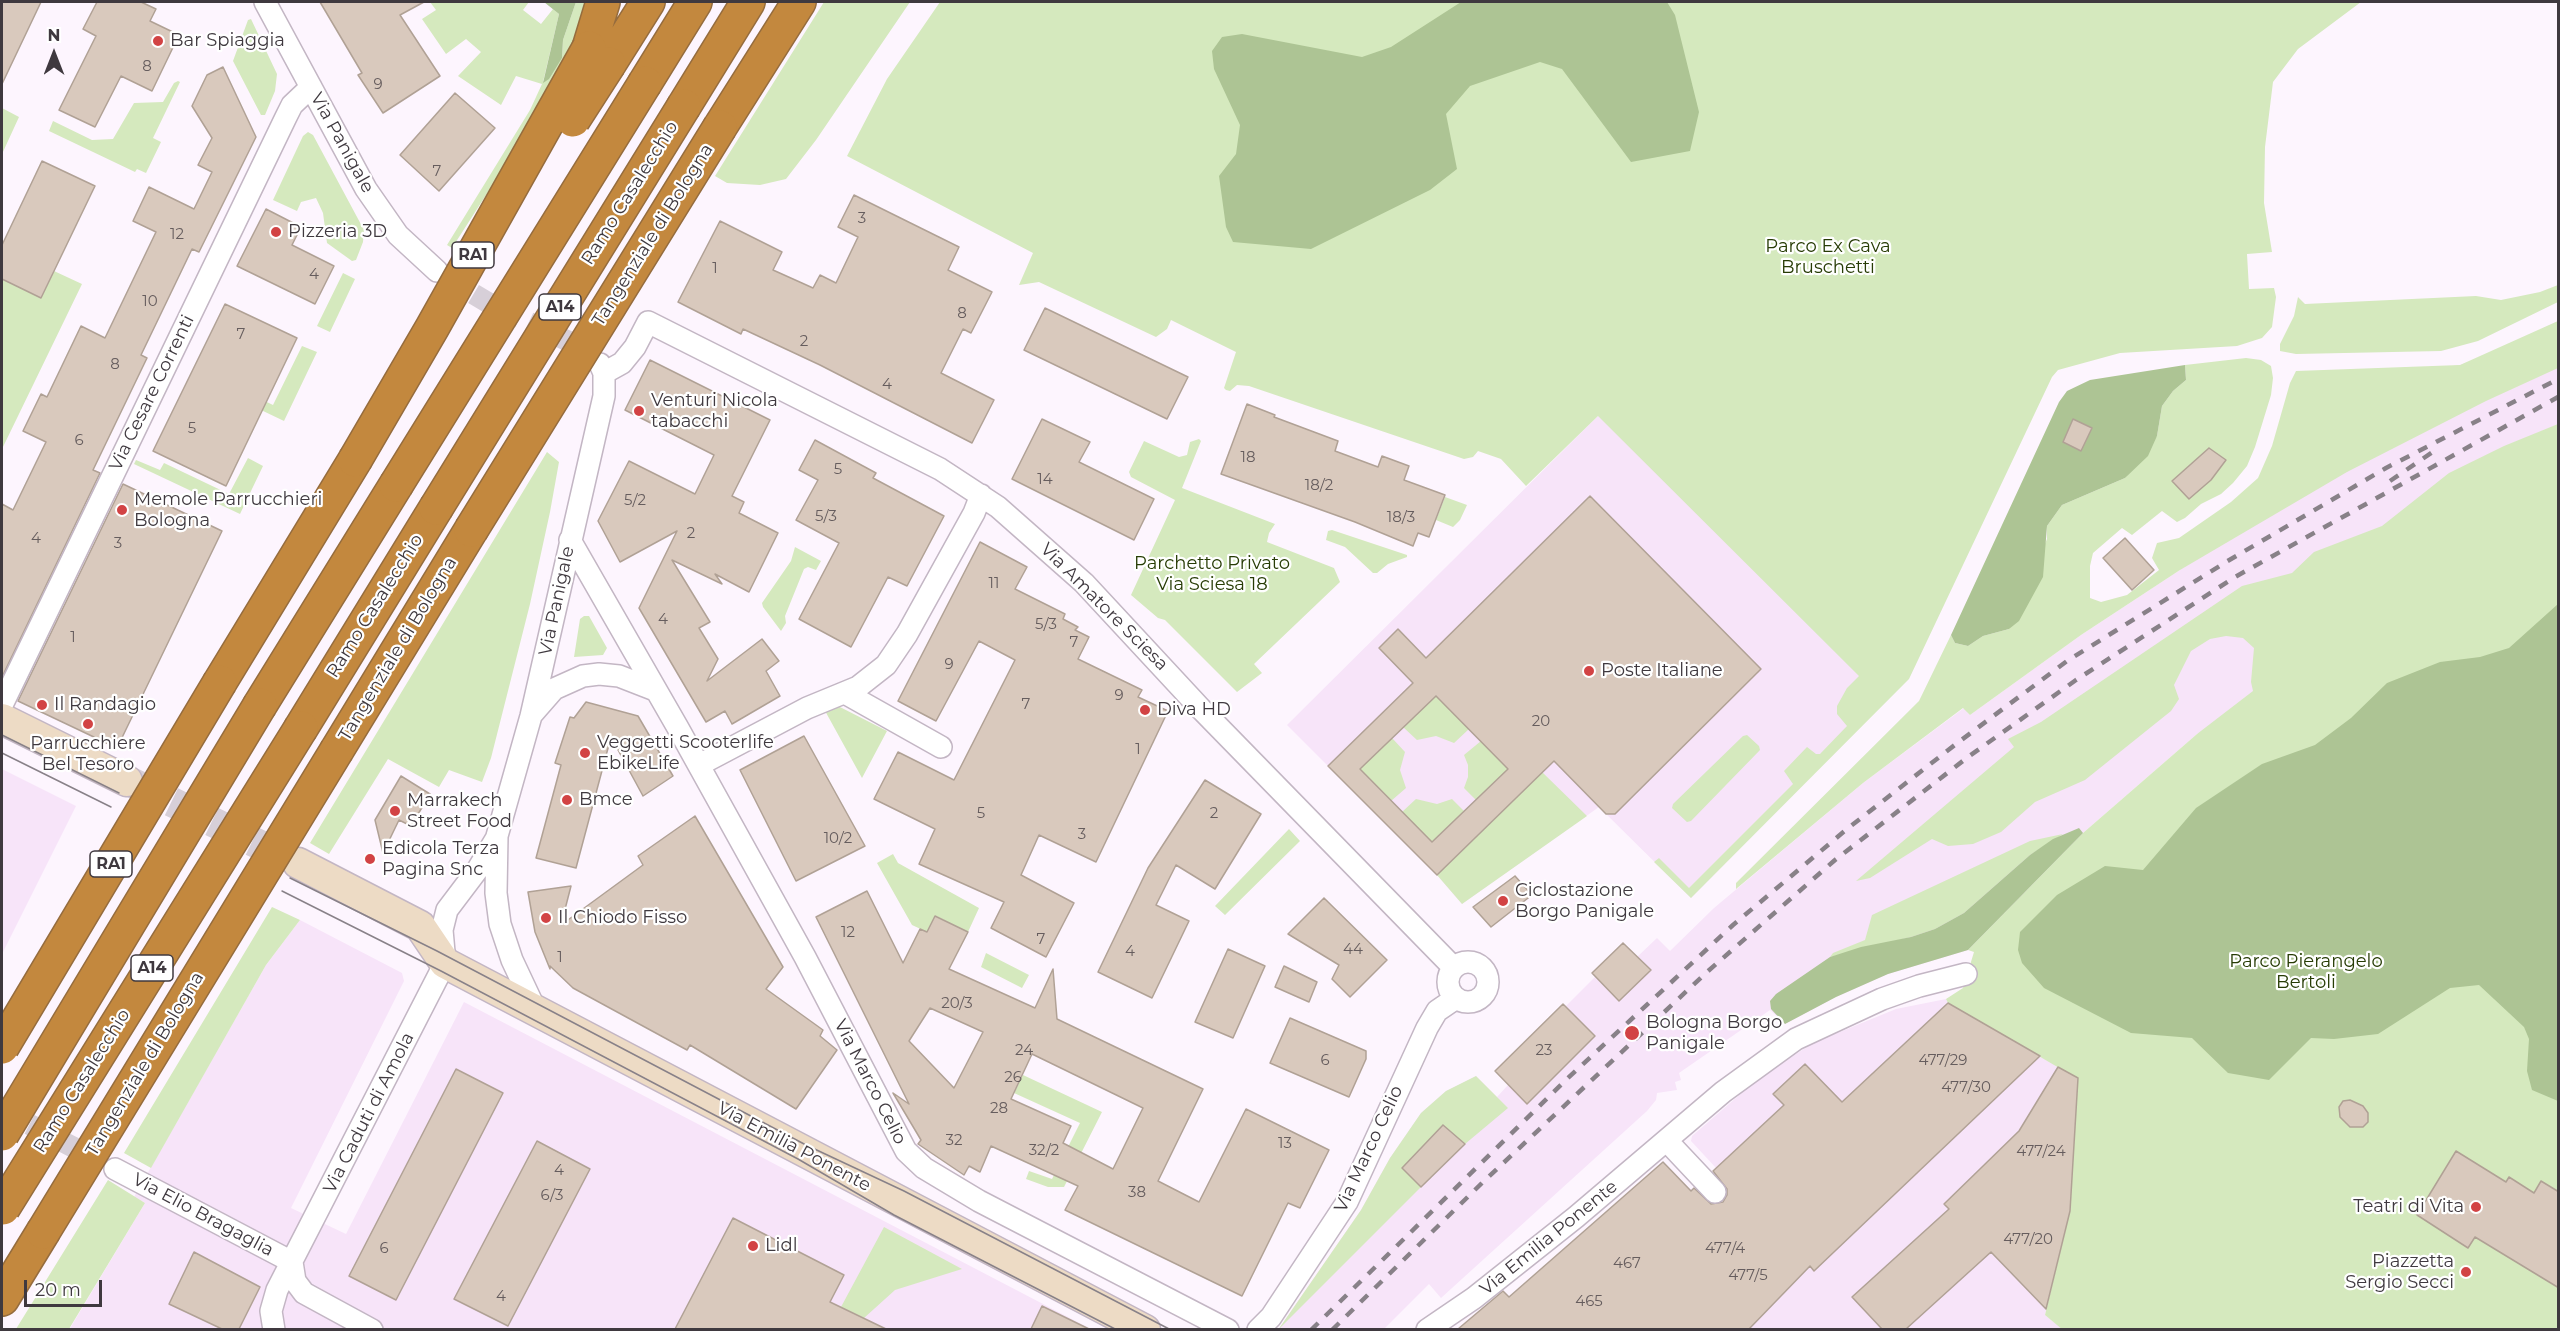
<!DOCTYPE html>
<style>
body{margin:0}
#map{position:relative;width:2560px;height:1331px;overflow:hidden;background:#fdf5fe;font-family:Montserrat,sans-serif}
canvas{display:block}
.frame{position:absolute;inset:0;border:3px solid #3f393f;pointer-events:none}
.north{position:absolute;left:24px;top:24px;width:60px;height:60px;-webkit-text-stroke:4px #fff;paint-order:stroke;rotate:0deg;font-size:16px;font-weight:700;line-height:24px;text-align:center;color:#3f393f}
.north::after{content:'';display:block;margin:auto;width:21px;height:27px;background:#3f393f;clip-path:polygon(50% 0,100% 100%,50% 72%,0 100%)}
.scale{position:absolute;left:24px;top:1280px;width:78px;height:27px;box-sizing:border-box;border:3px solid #3f393f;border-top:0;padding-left:8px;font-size:18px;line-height:21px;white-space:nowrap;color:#3f393f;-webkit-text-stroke:4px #fff;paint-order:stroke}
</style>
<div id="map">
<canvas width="2560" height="1331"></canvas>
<div class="frame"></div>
<div class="north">N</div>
<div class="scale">20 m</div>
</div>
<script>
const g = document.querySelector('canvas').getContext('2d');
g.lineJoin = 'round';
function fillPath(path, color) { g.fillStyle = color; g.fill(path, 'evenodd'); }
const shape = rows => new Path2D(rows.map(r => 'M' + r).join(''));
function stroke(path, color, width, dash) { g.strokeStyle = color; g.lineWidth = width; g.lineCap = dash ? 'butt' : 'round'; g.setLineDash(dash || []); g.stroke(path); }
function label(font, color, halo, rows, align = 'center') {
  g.font = font + ' Montserrat,sans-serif'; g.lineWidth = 4.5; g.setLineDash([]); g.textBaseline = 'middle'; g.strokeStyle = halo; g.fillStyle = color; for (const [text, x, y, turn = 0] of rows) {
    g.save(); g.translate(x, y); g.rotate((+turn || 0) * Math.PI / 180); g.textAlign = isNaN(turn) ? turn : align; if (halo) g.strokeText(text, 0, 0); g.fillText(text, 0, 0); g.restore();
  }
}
fillPath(shape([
 [2558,321,2558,539,2197,734,2083,833,1968,950,1888,974,1836,997,1785,1024,1770,1010,1679,1073,1681,1080,1675,1082,1677,1090,1657,1093,1656,1100,1647,1111,1441,1298,1429,1284,1384,1329,1278,1330,1361,1210,1390,1158,1421,1113,1446,1091,1476,1076,1497,1097,1508,1085,1495,1071,1563,1004,1566,1006,1595,977,1592,974,1623,943,1637,957,1657,938,1670,951,1714,908,1863,783,1964,708,1970,715,2081,635,2180,570,2194,549,2442,367,2460,365,2491,353],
 [1605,409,1898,688,1691,898,1599,807,1462,904,1437,875,1287,725],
 [2,769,76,806,2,954],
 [300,920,402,973,404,981,291,1208,346,1234,464,1002,1091,1329,69,1330,145,1203,134,1197,266,965],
 [1946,999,1948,1003,2078,1078,2070,1211,2045,1315,2063,1329,1623,1330,1611,1320,1742,1196,1691,1141,1692,1136,1759,1078,1813,1043,1896,1009]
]), '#f7e4f9');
fillPath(shape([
 [430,2,529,2,523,10,541,24,553,9,559,14,543,82,562,58,563,40,576,2,589,2,570,51,513,153,452,248,447,245,530,110,542,84,516,76,501,105,458,76,481,52,466,39,446,54,422,19,436,10],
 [824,2,910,2,816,140,786,179,760,185,727,183,715,176],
 [940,2,2361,2,2298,49,2273,82,2265,147,2264,203,2272,252,2247,254,2249,289,2274,288,2276,297,2272,327,2262,338,2237,346,2120,353,2058,370,2052,377,1909,679,1691,898,1654,862,1659,858,1689,888,1793,784,1784,771,1807,747,1816,754,1820,754,1847,726,1837,714,1837,706,1847,688,1859,676,1598,416,1526,486,1501,459,1478,451,1473,457,1464,459,1249,386,1237,385,1230,391,1226,390,1224,388,1236,352,1171,320,1167,329,1156,337,1039,282,1019,285,1033,253,847,156,887,79],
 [251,19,277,74,275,91,265,115,261,115,233,61,248,20],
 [178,81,180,82,153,138,161,142,146,173,137,169,135,172,49,131,53,121,92,140,113,139,134,103,163,102,174,83],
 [2,108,19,117,2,154],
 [308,132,313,135,364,230,363,242,356,260,352,261,327,243,323,213,316,198,301,202,297,211,273,200,303,136],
 [54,271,82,284,2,449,2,279,41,298],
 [343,273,355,279,330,332,317,326],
 [2558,285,2558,302,2478,341,2441,351,2296,354,2280,351,2280,344,2294,316,2298,297,2305,304,2476,296,2501,300,2540,292],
 [2558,321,2558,368,2486,401,2347,472,2180,570,2081,635,1970,715,1963,708,1863,783,1736,889,1736,883,1919,701,1951,635,1955,643,1968,646,1983,636,2009,629,2047,539,2047,526,2062,505,2125,478,2157,436,2162,406,2173,391,2186,380,2185,365,2246,358,2261,360,2271,366,2273,378,2271,395,2255,447,2247,466,2233,483,2221,494,2201,504,2185,518,2177,522,2162,511,2132,535,2122,528,2093,553,2090,566,2090,598,2101,602,2127,595,2159,570,2152,558,2157,543,2179,538,2231,502,2258,478,2272,446,2290,383,2296,371,2460,365],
 [302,346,317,352,284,421,192,377,197,368,273,405],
 [2558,424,2558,1329,2063,1330,2045,1315,2070,1211,2078,1079,1948,1003,1946,999,1963,988,1974,952,1968,950,2083,833,2197,734,2253,691,2251,682,2254,648,2243,638,2226,636,2210,639,2191,651,2174,685,2179,699,2171,711,2085,780,2035,802,2001,832,1973,844,1948,846,1932,839,1870,878,1856,881,2014,747,2008,739,2041,722,2242,586,2292,573,2314,552,2382,526,2449,473,2504,446],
 [1199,439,1201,441,1182,488,1275,524,1269,533,1267,542,1334,568,1340,582,1254,664,1262,673,1237,692,1165,620,1158,618,1131,595,1175,500,1131,477,1129,472,1144,441,1179,457,1187,455,1190,442],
 [547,452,559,462,550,512,530,604,491,758,482,782,449,770,439,787,388,759,329,854,310,843],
 [248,458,263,466,240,514,134,464,136,460,160,470,164,463,229,494],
 [1445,497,1467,505,1460,520,1453,527,1436,520],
 [1332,530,1407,555,1407,557,1388,564,1377,573,1373,573,1345,547,1326,540,1328,531],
 [795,547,821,561,816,570,808,567,804,569,785,616,786,623,781,631,763,607,762,603,791,561],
 [584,616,589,616,607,648,603,655,574,657,580,619],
 [1436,696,1469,729,1454,743,1436,736,1417,740,1403,727],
 [838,706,887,731,862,778,824,709],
 [1747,735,1759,746,1760,750,1691,821,1687,822,1672,808,1673,804,1743,736],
 [1392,738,1405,752,1400,770,1406,788,1391,801,1360,769],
 [1481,741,1508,769,1476,800,1464,788,1468,777,1468,765,1464,755],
 [1542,772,1587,816,1462,904,1437,875],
 [1416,799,1437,804,1452,799,1464,811,1432,842,1402,812],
 [1289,829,1300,841,1225,915,1215,906],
 [2063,834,2030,855,1964,913,1935,929,1911,937,1830,957,1833,953,1865,940,1872,915,2030,841],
 [893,854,898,863,979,908,968,932,936,916,927,932,912,925,877,863],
 [272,907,300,920,266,965,151,1168,124,1153],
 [986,953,1029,975,1022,988,981,967],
 [1023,1075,1102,1112,1064,1187,1048,1187,1026,1179,1029,1171,1052,1179,1080,1123,1014,1093],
 [1476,1076,1508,1108,1465,1144,1443,1125,1402,1168,1421,1187,1278,1330,1361,1210,1390,1158,1421,1113,1446,1091],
 [108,1180,145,1203,69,1329,16,1329],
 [884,1227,962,1269,895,1290,864,1318,841,1307]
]), '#d5e9be');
fillPath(shape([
 [544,2,576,2,563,40,562,58,549,79,543,83,559,14],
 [1461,2,1667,2,1675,15,1699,112,1690,151,1631,162,1562,69,1540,62,1470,86,1446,114,1457,169,1430,190,1311,249,1233,242,1226,227,1219,176,1236,154,1240,125,1214,69,1212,51,1222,37,1242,34,1362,57,1391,47],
 [2185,365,2186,380,2173,391,2162,406,2157,436,2148,456,2125,478,2062,505,2047,526,2043,577,2019,621,2009,629,1983,636,1968,646,1955,643,1951,635,2059,402,2067,391,2090,380],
 [2073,420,2092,428,2081,451,2063,442],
 [2558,604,2558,1101,2532,1090,2527,1071,2529,1039,2524,1027,2479,985,2450,988,2378,1034,2334,1039,2311,1038,2269,1080,2228,1073,2192,1038,2131,1033,2044,988,2022,963,2018,950,2020,932,2057,895,2105,866,2143,870,2196,808,2262,764,2315,745,2351,718,2387,683,2440,662,2480,657,2509,648],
 [2079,828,2083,833,1968,950,1888,974,1836,997,1785,1024,1771,1009,1770,1001,1776,994,1830,957,1861,947,1911,937,1935,929,1964,913,2030,855,2053,839]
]), '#adc494');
const building = shape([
 [2,2,41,2,2,84,2,2],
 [97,2,141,2,156,9,150,21,179,35,152,91,121,76,95,127,59,110,96,36,83,29,97,2],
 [320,2,424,2,400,15,440,76,383,113,358,75,362,73,320,2],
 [223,67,256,137,199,252,192,249,141,355,147,358,93,470,100,473,2,677,2,504,13,510,46,442,23,431,41,394,47,397,81,326,105,338,156,232,133,221,149,187,194,209,212,172,198,165,212,138,192,106,207,75,223,67],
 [455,93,495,128,439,191,400,155,455,93],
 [42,161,95,186,41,298,2,279,2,245,42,161],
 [854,195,959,247,948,270,992,292,971,333,963,329,941,373,994,400,972,443,820,365,743,329,741,334,678,302,720,221,782,252,773,270,813,288,820,275,836,283,858,237,838,227,854,195],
 [266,209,301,227,292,245,334,266,315,304,237,266,266,209],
 [225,304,297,338,226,486,153,451,225,304],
 [1045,308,1188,377,1167,419,1024,350,1045,308],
 [650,360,770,420,732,496,744,502,739,513,778,533,749,592,715,574,722,584,672,560,710,622,699,628,718,659,707,681,762,639,779,661,766,671,780,696,732,724,725,711,706,722,639,608,677,531,620,562,598,521,629,461,695,494,714,455,625,410,650,360],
 [1247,404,1275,415,1274,417,1338,441,1335,451,1378,467,1382,456,1409,466,1404,480,1445,495,1429,537,1418,533,1413,546,1355,522,1221,474,1247,404],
 [1042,419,1090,442,1079,462,1154,499,1134,540,1012,479,1042,419],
 [2073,419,2092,428,2081,451,2063,442,2073,419],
 [815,440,876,473,873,478,944,516,907,586,888,577,851,647,799,619,839,543,796,520,818,480,799,470,815,440],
 [2209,448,2226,460,2211,480,2189,499,2172,481,2209,448],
 [123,484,222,531,117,748,18,701,123,484],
 [1590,496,1761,669,1615,814,1606,814,1554,761,1437,875,1328,766,1413,683,1379,648,1398,629,1426,658,1590,496],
 [1436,696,1508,769,1432,842,1360,769,1436,696],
 [2125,538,2154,570,2132,590,2103,558,2125,538],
 [980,542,1027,567,1015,589,1065,614,1063,619,1078,627,1075,630,1089,637,1078,659,1142,690,1138,697,1168,711,1096,862,1039,835,1021,875,1074,903,1046,957,991,928,1004,902,919,864,935,829,874,799,898,752,954,780,1015,660,979,641,936,721,898,701,980,542],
 [586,702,638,716,673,776,643,796,611,737,576,868,536,858,561,765,555,763,570,717,574,718,586,702],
 [804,736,865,846,796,881,740,770,804,736],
 [401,776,430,794,411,826,399,820,383,853,375,820,401,776],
 [1205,780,1261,814,1215,889,1176,865,1156,905,1189,921,1152,998,1098,972,1148,868,1205,780],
 [695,816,783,967,766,989,823,1030,820,1036,837,1050,796,1109,690,1045,687,1050,573,988,550,966,550,969,535,932,528,892,571,886,561,925,643,865,638,856,695,816],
 [1515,876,1532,895,1491,927,1473,907,1515,876],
 [867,891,903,963,920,929,927,932,935,916,968,932,949,969,1035,1008,1053,969,1057,1019,1203,1089,1158,1181,1199,1202,1246,1109,1329,1150,1300,1208,1288,1203,1242,1296,1065,1210,1078,1186,991,1146,980,1172,969,1166,964,1175,918,1144,921,1140,893,1093,909,1104,816,917,867,891],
 [930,1008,983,1032,954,1088,909,1041,930,1008],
 [1032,1054,1143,1108,1113,1169,1063,1143,1071,1126,1011,1099,1032,1054],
 [1324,898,1387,960,1350,997,1332,979,1339,965,1288,934,1324,898],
 [1623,943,1651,970,1619,1001,1592,973,1623,943],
 [1228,949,1265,966,1233,1038,1195,1022,1228,949],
 [1284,966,1317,982,1309,1002,1275,987,1284,966],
 [1948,1003,2040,1056,1814,1271,1810,1266,1749,1329,1458,1329,1503,1291,1509,1297,1663,1162,1691,1191,1694,1188,1711,1204,1723,1202,1727,1195,1727,1189,1713,1171,1784,1105,1773,1094,1805,1064,1842,1102,1948,1003],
 [1563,1004,1595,1036,1527,1104,1495,1071,1563,1004],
 [1290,1018,1366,1051,1366,1059,1349,1097,1270,1063,1290,1018],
 [2058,1067,2078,1078,2070,1211,2046,1309,1991,1252,1906,1329,1882,1329,1852,1297,1949,1209,1944,1204,2019,1131,2058,1067],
 [456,1069,503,1093,396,1300,349,1276,456,1069],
 [2350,1100,2363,1106,2368,1113,2368,1122,2363,1127,2350,1127,2340,1117,2339,1107,2343,1101,2350,1100],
 [1443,1125,1465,1144,1421,1187,1402,1168,1443,1125],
 [537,1141,590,1169,508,1326,454,1299,537,1141],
 [2456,1151,2506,1182,2509,1177,2534,1193,2541,1181,2559,1192,2559,1288,2475,1237,2468,1248,2417,1215,2456,1151],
 [733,1218,844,1275,830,1302,886,1329,675,1329,733,1218],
 [194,1252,260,1287,239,1329,222,1329,169,1304,194,1252],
 [1042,1306,1089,1329,1031,1329,1042,1306]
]);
fillPath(building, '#d9c9bd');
stroke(building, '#b0a195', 1.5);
stroke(shape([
 [447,278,487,302,578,346,592,355],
 [2,1110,115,1169]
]), '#d7cfd8', 21, [21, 10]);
stroke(shape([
 [131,782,295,862]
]), '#d7cfd8', 30, [30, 15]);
const minor = shape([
 [265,2,366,189,398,235,437,271],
 [604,373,622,363,635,347,648,322,940,469,998,507,1084,583,1201,709,1454,968],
 [570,540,678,728,805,957,906,1151,924,1168,979,1201,1228,1330],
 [845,693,941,747],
 [2,705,286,117,292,105,311,87],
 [533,713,554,689,583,676,599,674,619,676,655,690],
 [699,765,807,708,858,687,886,665,907,634,974,513,981,495],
 '1448 982a20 20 0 1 1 40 0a20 20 0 1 1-40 0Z',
 [536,1011,512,960,500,924,496,893,497,836,531,716,604,396,604,373,600,364],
 [1667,1141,1715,1192],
 [115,1169,292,1262],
 [292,1262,295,1281,304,1293,372,1330],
 [274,1330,271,1311,277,1290,445,963,442,930,447,910,478,869,496,839],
 [1258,1330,1271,1317,1347,1202,1427,1028,1437,1011,1456,998],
 [1427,1330,1474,1298,1576,1217,1723,1092,1796,1039,1882,999,1919,986,1966,974]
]);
const secondary = shape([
 [2,719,127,781],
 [298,863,420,926,445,963,1145,1330]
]);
const motorway = shape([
 [589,48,603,2],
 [609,64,648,2],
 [645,83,695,2],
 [684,106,748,2],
 [720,127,799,2],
 [220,682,355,460],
 [260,705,396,485],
 [301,728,436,508],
 [337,750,471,530],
 [2,1299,43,1232]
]);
stroke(minor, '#c3b6c4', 24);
stroke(secondary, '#c3b6c4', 33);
stroke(motorway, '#956c3e', 36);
stroke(minor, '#fff', 21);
stroke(secondary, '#eddbc5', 30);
stroke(motorway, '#c3883e', 33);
stroke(shape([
 [2,735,119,793],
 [2,753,111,807],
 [290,878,437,951,806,1145,904,1191,1171,1330],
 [282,891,441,971,798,1159,894,1215,1117,1330]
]), '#888188', 1.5);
stroke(shape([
 [2390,481,2437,449],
 [1311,1330,1568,1078,1733,925,1847,829,1956,744,2067,661,2226,562,2386,468,2558,379],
 [1332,1330,1482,1183,1707,972,1835,860,1968,757,2076,680,2235,577,2558,397]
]), '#888188', 4.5, [10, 10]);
const motorwayBridge = shape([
 [573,120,609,64],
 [355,460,432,328,589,48],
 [396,485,645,83],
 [436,508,684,106],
 [471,530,720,127],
 [2,1047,220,682],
 [2,1134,260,705],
 [3,1208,301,728],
 [43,1232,337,750]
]);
stroke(motorwayBridge, '#956c3e', 36, []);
stroke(motorwayBridge, '#c3883e', 33);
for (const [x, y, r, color] of [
 [158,41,6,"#d24344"],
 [276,232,6,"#d24344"],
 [639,411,6,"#d24344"],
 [122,510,6,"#d24344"],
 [1589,671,6,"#d24344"],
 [42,705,6,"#d24344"],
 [1145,710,6,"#d24344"],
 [88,724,6,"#d24344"],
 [585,753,6,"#d24344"],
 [567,800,6,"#d24344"],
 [395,811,6,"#d24344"],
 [370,859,6,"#d24344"],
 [1503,901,6,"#d24344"],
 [546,918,6,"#d24344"],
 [1632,1033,8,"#d24344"],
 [2476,1207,6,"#d24344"],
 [753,1246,6,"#d24344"],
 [2466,1272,6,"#d24344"]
]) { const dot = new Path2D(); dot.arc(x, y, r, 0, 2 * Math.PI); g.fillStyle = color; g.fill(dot); stroke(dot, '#fff', 2); }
label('15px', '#665d5e', null, [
 ["8",147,67],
 ["9",378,85],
 ["7",437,172],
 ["3",862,219],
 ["12",177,235],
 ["1",715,269],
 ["4",314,275],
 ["10",150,302],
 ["8",962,314],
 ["7",241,335],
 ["2",804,342],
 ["8",115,365],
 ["4",887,385],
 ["5",192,429],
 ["6",79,441],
 ["18",1248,458],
 ["5",838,470],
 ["14",1045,480],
 ["18/2",1319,486],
 ["5/2",635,501],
 ["5/3",826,517],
 ["18/3",1401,518],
 ["2",691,534],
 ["4",36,539],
 ["3",118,544],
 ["11",994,584],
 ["4",663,620],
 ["5/3",1046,625],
 ["1",73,638],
 ["7",1074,643],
 ["9",949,665],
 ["9",1119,696],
 ["7",1026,705],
 ["20",1541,722],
 ["1",1138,750],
 ["5",981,814],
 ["2",1214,814],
 ["3",1082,835],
 ["10/2",838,839],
 ["12",848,933],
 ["7",1041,940],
 ["44",1353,950],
 ["4",1130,952],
 ["1",560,958],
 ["20/3",957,1004],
 ["24",1024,1051],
 ["23",1544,1051],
 ["6",1325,1061],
 ["477/29",1943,1061],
 ["26",1013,1078],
 ["477/30",1966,1088],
 ["28",999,1109],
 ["32",954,1141],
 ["13",1285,1144],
 ["32/2",1044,1151],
 ["477/24",2041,1152],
 ["4",559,1171],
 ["38",1137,1193],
 ["6/3",552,1196],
 ["477/20",2028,1240],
 ["6",384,1249],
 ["477/4",1725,1249],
 ["467",1627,1264],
 ["477/5",1748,1276],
 ["4",501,1297],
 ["465",1589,1302]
]);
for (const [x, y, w] of [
 [473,255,42],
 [560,307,42],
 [111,864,42],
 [152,968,42]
]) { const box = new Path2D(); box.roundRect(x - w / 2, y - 13, w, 26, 4.5); g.fillStyle = '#fff'; g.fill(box); stroke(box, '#3f393f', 1.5); }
label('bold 16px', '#3f393f', null, [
 ["RA1",473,255],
 ["A14",560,307],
 ["RA1",111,864],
 ["A14",152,968]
]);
label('18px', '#3f393f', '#fff', [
 ["Bar Spiaggia",170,41],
 ["Pizzeria 3D",288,232],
 ["Venturi Nicola",651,401],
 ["tabacchi",651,422],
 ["Memole Parrucchieri",134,500],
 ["Bologna",134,521],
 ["Poste Italiane",1601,671],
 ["Il Randagio",54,705],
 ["Diva HD",1157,710],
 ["Veggetti Scooterlife",597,743],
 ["EbikeLife",597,764],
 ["Parrucchiere",88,744,"center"],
 ["Bel Tesoro",88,765,"center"],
 ["Bmce",579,800],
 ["Marrakech",407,801],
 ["Street Food",407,822],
 ["Edicola Terza",382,849],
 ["Pagina Snc",382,870],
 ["Ciclostazione",1515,891],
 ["Borgo Panigale",1515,912],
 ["Il Chiodo Fisso",558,918],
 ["Bologna Borgo",1646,1023],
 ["Panigale",1646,1044],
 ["Teatri di Vita",2464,1207,"right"],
 ["Lidl",765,1246],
 ["Piazzetta",2454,1262,"right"],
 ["Sergio Secci",2454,1283,"right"]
], 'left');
label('18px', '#3f393f', '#fff', [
 ["Via Panigale",342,143,61],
 ["Ramo Casalecchio",630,193,-58],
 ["Tangenziale di Bologna",653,235,-58],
 ["Via Cesare Correnti",152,393,-64],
 ["Via Panigale",557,601,-78],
 ["Ramo Casalecchio",375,606,-58],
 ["Via Amatore Sciesa",1104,607,45],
 ["Tangenziale di Bologna",398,649,-59],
 ["Tangenziale di Bologna",145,1064,-59],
 ["Ramo Casalecchio",82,1081,-58],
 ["Via Marco Celio",870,1082,63],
 ["Via Caduti di Amola",369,1113,-63],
 ["Via Emilia Ponente",794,1147,28],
 ["Via Marco Celio",1369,1149,-65],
 ["Via Elio Bragaglia",203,1215,28],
 ["Via Emilia Ponente",1549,1238,-39]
]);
label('18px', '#273c05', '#fff', [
 ["Parco Ex Cava",1828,247],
 ["Bruschetti",1828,268],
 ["Parchetto Privato",1212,564],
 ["Via Sciesa 18",1212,585],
 ["Parco Pierangelo",2306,962],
 ["Bertoli",2306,983]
]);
</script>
